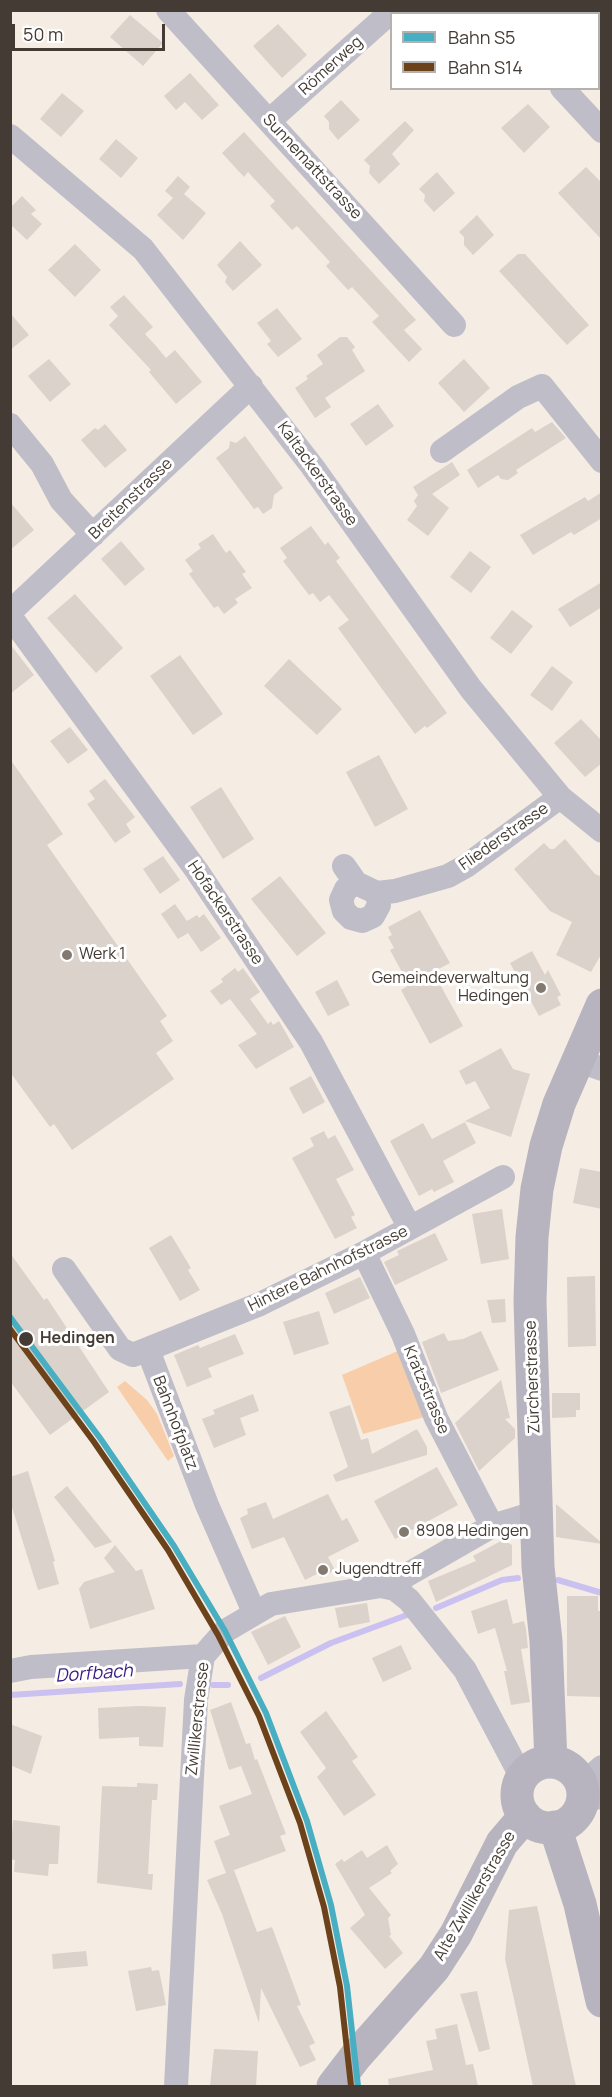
<!DOCTYPE html>
<meta charset="utf-8">
<style>
body{margin:0}
#map{position:relative;width:612px;height:2097px;overflow:hidden;background:#f5ece3;font-family:Manrope,sans-serif}
canvas{display:block}
.frame{position:absolute;inset:0;border:12px solid #443b34;pointer-events:none}
.legend{position:absolute;left:390px;top:12px;width:210px;height:78px;box-sizing:border-box;background:#fff;border:2px solid #b4b1ae;margin:0;padding:8px 10px;list-style:none;font-size:18px;color:#443b34}
.legend li{display:flex;align-items:center;gap:12px;height:30px}
.legend b{width:30px;border:2px solid #b4b1ae}
.scale{position:absolute;left:12px;top:24px;width:153px;height:27px;box-sizing:border-box;border:3px solid #443b34;border-top:0;padding-left:8px;font-size:18px;line-height:21px;white-space:nowrap;color:#443b34;-webkit-text-stroke:4px #fff;paint-order:stroke}
</style>
<div id="map">
<canvas width="612" height="2097"></canvas>
<div class="frame"></div>
<ul class="legend">
<li><b style="height:8px;background:#48aec2"></b>Bahn S5</li>
<li><b style="height:8px;background:#6c421b"></b>Bahn S14</li>
</ul>
<div class="scale">50 m</div>
</div>
<script>
const g = document.querySelector('canvas').getContext('2d');
g.lineJoin = 'round';
function fillPath(path, color) { g.fillStyle = color; g.fill(path, 'evenodd'); }
const shape = rows => new Path2D(rows.map(r => 'M' + r).join(''));
function stroke(path, color, width, dash) { g.strokeStyle = color; g.lineWidth = width; g.lineCap = dash ? 'butt' : 'round'; g.setLineDash(dash || []); g.stroke(path); }
function label(font, color, halo, rows, align = 'center') {
  g.font = font + ' Manrope,sans-serif'; g.lineWidth = 6; g.setLineDash([]); g.textBaseline = 'middle'; g.strokeStyle = halo; g.fillStyle = color; for (const [text, x, y, turn = 0] of rows) {
    g.save(); g.translate(x, y); g.rotate((+turn || 0) * Math.PI / 180); g.textAlign = isNaN(turn) ? turn : align; if (halo) g.strokeText(text, 0, 0); g.fillText(text, 0, 0); g.restore();
  }
}
fillPath(shape([
 [400,1350,428,1416,363,1434,342,1375],
 [125,1381,147,1400,157,1414,174,1456,168,1461,117,1387]
]), '#f7cea9');
stroke(shape([
 [558,1580,602,1593],
 [436,1608,502,1580,518,1578],
 [261,1678,331,1643,407,1615],
 [213,1685,228,1685],
 [10,1695,180,1684]
]), '#cac1f1', 6);
fillPath(shape([
 [130,15,163,43,143,66,110,37],
 [278,24,307,55,282,78,253,46],
 [190,73,219,105,202,120,185,102,176,110,164,96],
 [62,93,84,111,61,137,40,119],
 [341,100,360,120,338,140,329,129,329,122,324,116],
 [528,104,550,127,524,153,501,128],
 [405,121,414,130,392,154,400,164,379,184,369,173,370,166,364,160],
 [244,132,416,320,404,330,422,349,409,362,372,322,379,316,352,287,348,290,326,266,330,262,297,226,292,230,270,206,275,201,248,172,244,177,222,153],
 [116,139,138,158,121,178,99,159],
 [586,167,602,183,602,240,558,193],
 [437,172,455,193,434,212,424,201,425,195,419,189],
 [178,176,190,187,184,194,206,213,183,240,157,215,173,198,165,191],
 [22,196,36,210,31,214,42,224,27,240,10,224,10,208],
 [477,215,494,235,473,255,464,245,464,237,459,232],
 [240,241,262,265,233,291,225,282,227,277,217,265],
 [75,244,101,270,75,297,48,270],
 [518,254,525,254,589,325,567,345,499,271],
 [124,295,153,327,145,334,156,346,166,358,175,350,202,382,176,404,149,372,151,370,109,325,118,316,110,307],
 [277,308,302,339,278,357,267,344,271,341,257,323],
 [10,313,29,335,10,350],
 [340,337,347,337,355,347,352,350,365,371,325,398,331,407,315,418,295,388,308,379,306,376,323,364,317,355],
 [49,359,71,384,50,402,28,376],
 [464,359,490,388,464,412,438,383],
 [378,404,394,426,366,446,350,424],
 [552,422,566,438,516,470,518,473,508,480,501,479,498,475,478,488,467,470,532,428,535,432],
 [105,424,127,450,105,468,81,440,95,428,98,430],
 [245,436,283,488,274,495,272,508,263,514,258,507,254,509,216,458,229,448,230,441,236,443],
 [452,462,460,475,432,494,449,508,428,536,407,520,417,506,414,501,418,495,413,487],
 [602,492,602,518,574,535,571,532,533,555,520,535,585,497,588,501],
 [10,502,34,530,10,550],
 [311,526,325,545,328,542,340,558,336,561,447,713,427,728,425,726,415,734,385,693,338,628,349,620,329,595,320,602,313,593,309,595,283,561,287,558,280,548],
 [213,534,226,553,230,550,246,572,242,574,252,588,235,599,238,603,224,614,218,606,214,608,189,574,193,571,185,560,201,548,198,544],
 [121,541,145,569,125,586,101,559],
 [470,551,491,567,471,593,450,577],
 [602,582,602,607,570,627,558,609],
 [75,594,123,648,96,673,47,618],
 [512,610,533,626,511,654,490,638],
 [10,644,34,675,10,694],
 [180,655,223,714,193,735,150,676],
 [289,659,342,709,317,735,264,686],
 [552,666,573,682,552,711,530,695],
 [581,719,602,741,602,763,585,777,554,743],
 [70,727,88,750,68,764,50,741],
 [379,755,408,809,375,827,346,772],
 [10,759,63,834,47,845,167,1016,160,1021,173,1041,156,1053,174,1079,72,1150,54,1124,50,1127,10,1072],
 [105,779,135,817,126,824,131,832,115,843,87,804,95,799,89,791],
 [221,787,254,839,223,859,190,807],
 [565,839,595,874,602,877,602,953,591,972,556,955,572,922,550,911,514,869,544,843,550,849,554,849],
 [163,856,180,880,160,894,143,869],
 [280,876,326,933,297,956,251,899],
 [175,904,187,921,197,915,199,918,204,914,221,938,201,952,188,933,178,939,161,914],
 [420,910,450,963,433,972,463,1026,430,1044,401,990,409,985,390,950,394,948,388,937,392,935,388,927],
 [532,951,545,975,548,970,561,995,557,997,561,1005,539,1016,510,963],
 [235,968,238,972,243,968,260,992,250,999,268,1024,271,1021,273,1025,279,1021,294,1047,256,1069,238,1045,257,1034,230,999,221,1005,210,991,223,982,221,979],
 [337,980,350,1005,328,1016,315,992],
 [501,1048,513,1069,530,1074,511,1137,465,1121,490,1108,475,1081,466,1085,459,1071],
 [311,1076,325,1102,303,1114,289,1088],
 [465,1122,476,1143,443,1161,454,1182,434,1192,432,1189,419,1196,390,1141,423,1123,432,1139],
 [324,1131,328,1139,335,1135,354,1170,336,1179,355,1215,351,1217,357,1228,335,1239,292,1158,314,1146,310,1138],
 [580,1168,602,1172,602,1209,573,1203],
 [502,1209,509,1259,481,1264,472,1214],
 [435,1233,448,1260,395,1285,384,1262,399,1255,397,1251],
 [171,1235,191,1268,188,1270,200,1290,180,1301,149,1248],
 [10,1253,44,1300,47,1298,109,1392,50,1435,10,1381],
 [595,1276,596,1346,568,1347,567,1277],
 [360,1277,370,1298,334,1314,325,1293],
 [505,1299,506,1322,492,1323,487,1300],
 [319,1311,329,1344,294,1355,283,1322],
 [481,1331,499,1370,441,1393,422,1342,444,1333,448,1341,463,1339],
 [235,1334,244,1354,208,1368,212,1377,187,1387,174,1355,198,1345,200,1348],
 [501,1380,510,1418,505,1419,515,1429,515,1438,479,1471,455,1423],
 [552,1393,580,1393,580,1410,576,1410,576,1417,552,1418],
 [253,1394,259,1411,240,1418,246,1435,214,1448,202,1419,215,1414,213,1410],
 [350,1405,361,1440,368,1438,372,1454,417,1429,427,1447,427,1455,336,1482,333,1475,348,1467,329,1412],
 [437,1467,458,1505,395,1539,374,1501],
 [28,1471,55,1561,53,1562,59,1584,38,1590,10,1501,10,1477],
 [67,1486,112,1542,95,1548,54,1497],
 [328,1494,342,1521,347,1518,359,1541,328,1557,335,1570,321,1578,319,1573,305,1580,284,1537,252,1549,240,1518,248,1514,247,1509,266,1502,273,1519],
 [556,1504,602,1543,602,1544,556,1537],
 [503,1540,512,1545,512,1565,436,1602,428,1581,476,1561,473,1556],
 [115,1545,136,1571,142,1569,155,1609,90,1629,79,1589,84,1582,115,1572,104,1558],
 [567,1596,598,1596,598,1611,602,1611,602,1697,567,1696],
 [507,1599,513,1624,524,1621,526,1629,528,1648,521,1649,530,1702,511,1705,504,1671,507,1671,495,1628,478,1634,471,1611],
 [367,1603,370,1622,339,1628,335,1608],
 [285,1616,301,1647,268,1665,251,1632],
 [401,1645,412,1669,383,1682,372,1658],
 [231,1702,246,1744,250,1743,255,1760,257,1759,286,1834,280,1836,286,1851,226,1873,214,1841,230,1835,219,1806,252,1794,241,1766,229,1770,210,1710],
 [139,1706,166,1707,163,1747,139,1746,139,1737,99,1739,98,1708],
 [326,1711,358,1757,352,1761,376,1795,344,1816,317,1777,326,1768,300,1732],
 [10,1724,42,1736,31,1774,10,1765],
 [137,1783,158,1784,157,1800,152,1800,148,1874,153,1874,152,1890,97,1883,102,1786,137,1787],
 [13,1820,60,1826,58,1864,49,1864,48,1876,14,1872,15,1860,10,1859],
 [387,1845,398,1864,390,1871,392,1873,369,1888,391,1915,388,1918,391,1935,389,1936,403,1953,385,1969,350,1928,365,1915,335,1864,342,1859,344,1862,362,1850,367,1858],
 [234,1870,257,1932,272,1927,301,2005,297,2006,315,2043,309,2046,316,2060,300,2067,261,1988,259,2023,222,1914,207,1880],
 [537,1906,572,2068,576,2086,533,2086,523,2040,505,1959,509,1910],
 [86,1951,88,1966,53,1969,52,1954],
 [151,1967,152,1971,159,1970,166,2005,136,2011,128,1971],
 [477,1991,490,2049,479,2052,460,1994],
 [457,2024,466,2065,473,2064,478,2086,389,2086,388,2079,433,2070,426,2041,437,2039,435,2029],
 [214,2049,258,2051,256,2086,210,2086]
]), '#dbd2cb');
stroke(shape([
 [168,10,454,325],
 [499,10,501,14],
 [562,88,602,131],
 [269,121,393,10],
 [10,136,143,249,312,466,471,689,560,797,602,831],
 [10,425,42,464,61,500,93,535],
 [442,451,518,397,542,386,602,461],
 [10,612,251,386],
 [10,616,197,871,311,1042,410,1228],
 [344,866,356,883,377,893,395,891,448,876,466,866,560,797],
 [356,883,346,889,341,900,344,911,351,918,362,921,373,916,379,905,377,893],
 [577,1060,602,1069],
 [364,1253,403,1334,436,1418,492,1526],
 [64,1269,120,1349,133,1355,260,1304,364,1253,503,1177],
 [148,1350,207,1505,254,1612],
 [395,1589,405,1576,492,1526,525,1516,538,1515],
 [10,1671,31,1667,203,1656],
 [582,1785,602,1767],
 [583,1799,602,1797],
 [176,2086,196,1700,203,1656,225,1631,271,1604,381,1586,395,1589,409,1600,465,1670,522,1778]
]), '#bfbdc8', 24);
stroke(shape([
 [551,1762,546,1641,538,1567,530,1301,532,1237,537,1189,546,1146,559,1104,602,1005],
 '517 1795a33 33 0 1 1 66 0a33 33 0 1 1-66 0Z',
 [555,1827,580,1904,602,2001],
 [333,2086,356,2056,434,1968,456,1934,502,1843,525,1816]
]), '#b7b4c0', 33);
stroke(shape([
 [10,1317,100,1438,174,1546,225,1631,266,1713,307,1821,331,1905,347,1986,358,2086]
]), '#48aec2', 6);
stroke(shape([
 [10,1329,94,1442,168,1550,218,1635,259,1716,300,1823,324,1907,340,1987,351,2086]
]), '#6c421b', 6);
for (const [x, y, r, color] of [
 [67,955,6,"#827971"],
 [541,988,6,"#827971"],
 [26,1339,8,"#443b34"],
 [404,1532,6,"#827971"],
 [323,1570,6,"#827971"]
]) { const dot = new Path2D(); dot.arc(x, y, r, 0, 2 * Math.PI); g.fillStyle = color; g.fill(dot); stroke(dot, '#fff', 2); }
label('16px', '#443b34', '#fff', [
 ["Römerweg",331,66,-42],
 ["Sunnemattstrasse",312,167,47],
 ["Kaltackerstrasse",317,474,54],
 ["Breitenstrasse",131,499,-44],
 ["Fliederstrasse",504,837,-35],
 ["Hofackerstrasse",225,913,56],
 ["Hintere Bahnhofstrasse",328,1269,-26],
 ["Zürcherstrasse",533,1377,-92],
 ["Kratzstrasse",426,1390,67],
 ["Bahnhofplatz",175,1423,69],
 ["Zwillikerstrasse",198,1719,-84],
 ["Alte Zwillikerstrasse",475,1896,-60]
]);
label('16px', '#443b34', '#fff', [
 ["Werk 1",79,955],
 ["Gemeindeverwaltung",529,979,"right"],
 ["Hedingen",529,997,"right"],
 ["8908 Hedingen",416,1532],
 ["Jugendtreff",335,1570]
], 'left');
label('bold 16px', '#443b34', '#fff', [
 ["Hedingen",40,1339]
], 'left');
label('italic 18px', '#3a1a7f', '#fff', [
 ["Dorfbach",94,1674,-4]
]);
</script>
